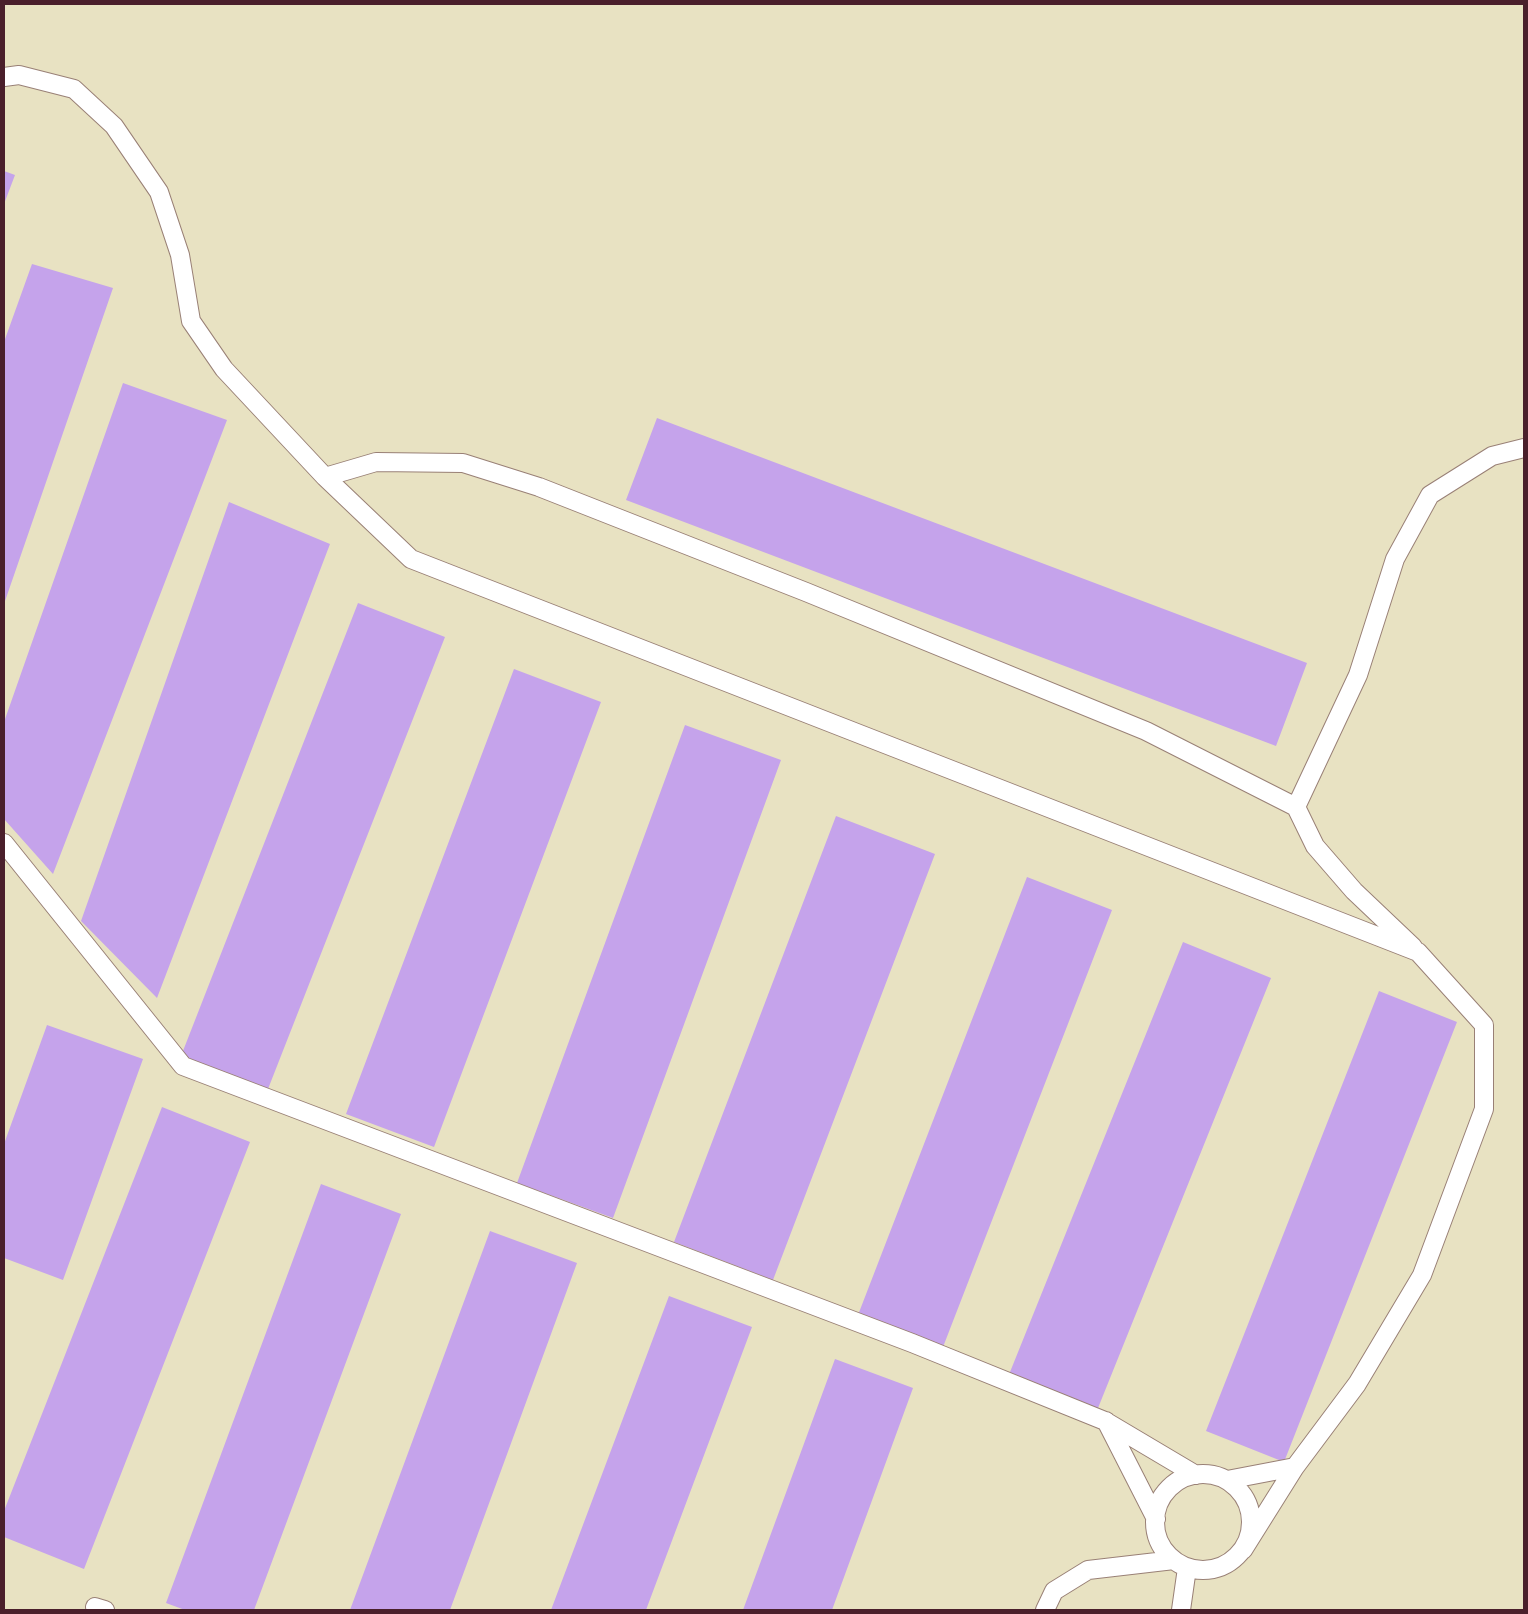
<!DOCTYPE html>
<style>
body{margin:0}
#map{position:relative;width:1528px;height:1614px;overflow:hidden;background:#e8e2c2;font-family:Cardo,serif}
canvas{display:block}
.frame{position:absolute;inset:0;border:5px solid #4a1f2b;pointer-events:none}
</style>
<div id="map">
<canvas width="1528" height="1614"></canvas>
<div class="frame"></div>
</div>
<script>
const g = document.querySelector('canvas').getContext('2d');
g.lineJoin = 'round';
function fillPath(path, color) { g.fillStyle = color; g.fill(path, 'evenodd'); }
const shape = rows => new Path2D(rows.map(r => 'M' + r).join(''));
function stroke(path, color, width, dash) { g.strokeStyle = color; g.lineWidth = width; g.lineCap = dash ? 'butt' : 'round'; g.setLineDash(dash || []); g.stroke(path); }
fillPath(shape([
 [4,171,15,175,4,204],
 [32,264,113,288,4,604,4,342],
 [123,383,227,420,53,874,4,819,4,722],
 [657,418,1307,663,1276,746,626,500],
 [229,502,330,544,157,998,81,921],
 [358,603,445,637,268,1089,181,1056],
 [514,669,601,702,434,1147,346,1114],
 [685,725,781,760,613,1218,517,1183],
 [836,816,935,854,773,1280,674,1242],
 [1027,877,1112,910,943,1347,858,1315],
 [1183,942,1271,978,1096,1413,1008,1377],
 [1379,991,1457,1022,1284,1462,1206,1431],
 [47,1025,143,1059,63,1280,4,1258,4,1144],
 [162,1107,250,1142,84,1569,4,1537,4,1511],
 [321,1184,401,1214,254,1610,185,1610,166,1603],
 [490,1231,577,1263,450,1610,350,1610],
 [669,1296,752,1327,646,1610,551,1610],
 [835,1359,913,1388,832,1610,743,1610]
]), '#c5a3eb');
const service = shape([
 [4,77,19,75,74,89,114,126,159,192,180,255,191,321,224,369,325,477,411,559,1418,952,1484,1025,1484,1109,1422,1275,1357,1384,1295,1467,1243,1550],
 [325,477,376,462,463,463,539,487,806,592,1146,731,1296,807],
 [4,843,183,1066,912,1343,1105,1421,1196,1475],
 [1413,947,1354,891,1315,846,1296,807,1358,675,1395,559,1430,495,1492,456,1524,448],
 [1106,1421,1156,1519],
 '1155 1522a48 48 0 1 1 96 0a48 48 0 1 1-96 0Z',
 [1227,1480,1295,1467],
 [95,1607,105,1610],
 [1045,1610,1054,1591,1088,1570,1174,1560],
 [1181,1610,1187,1568]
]);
stroke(service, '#998076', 20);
stroke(service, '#fff', 18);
</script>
